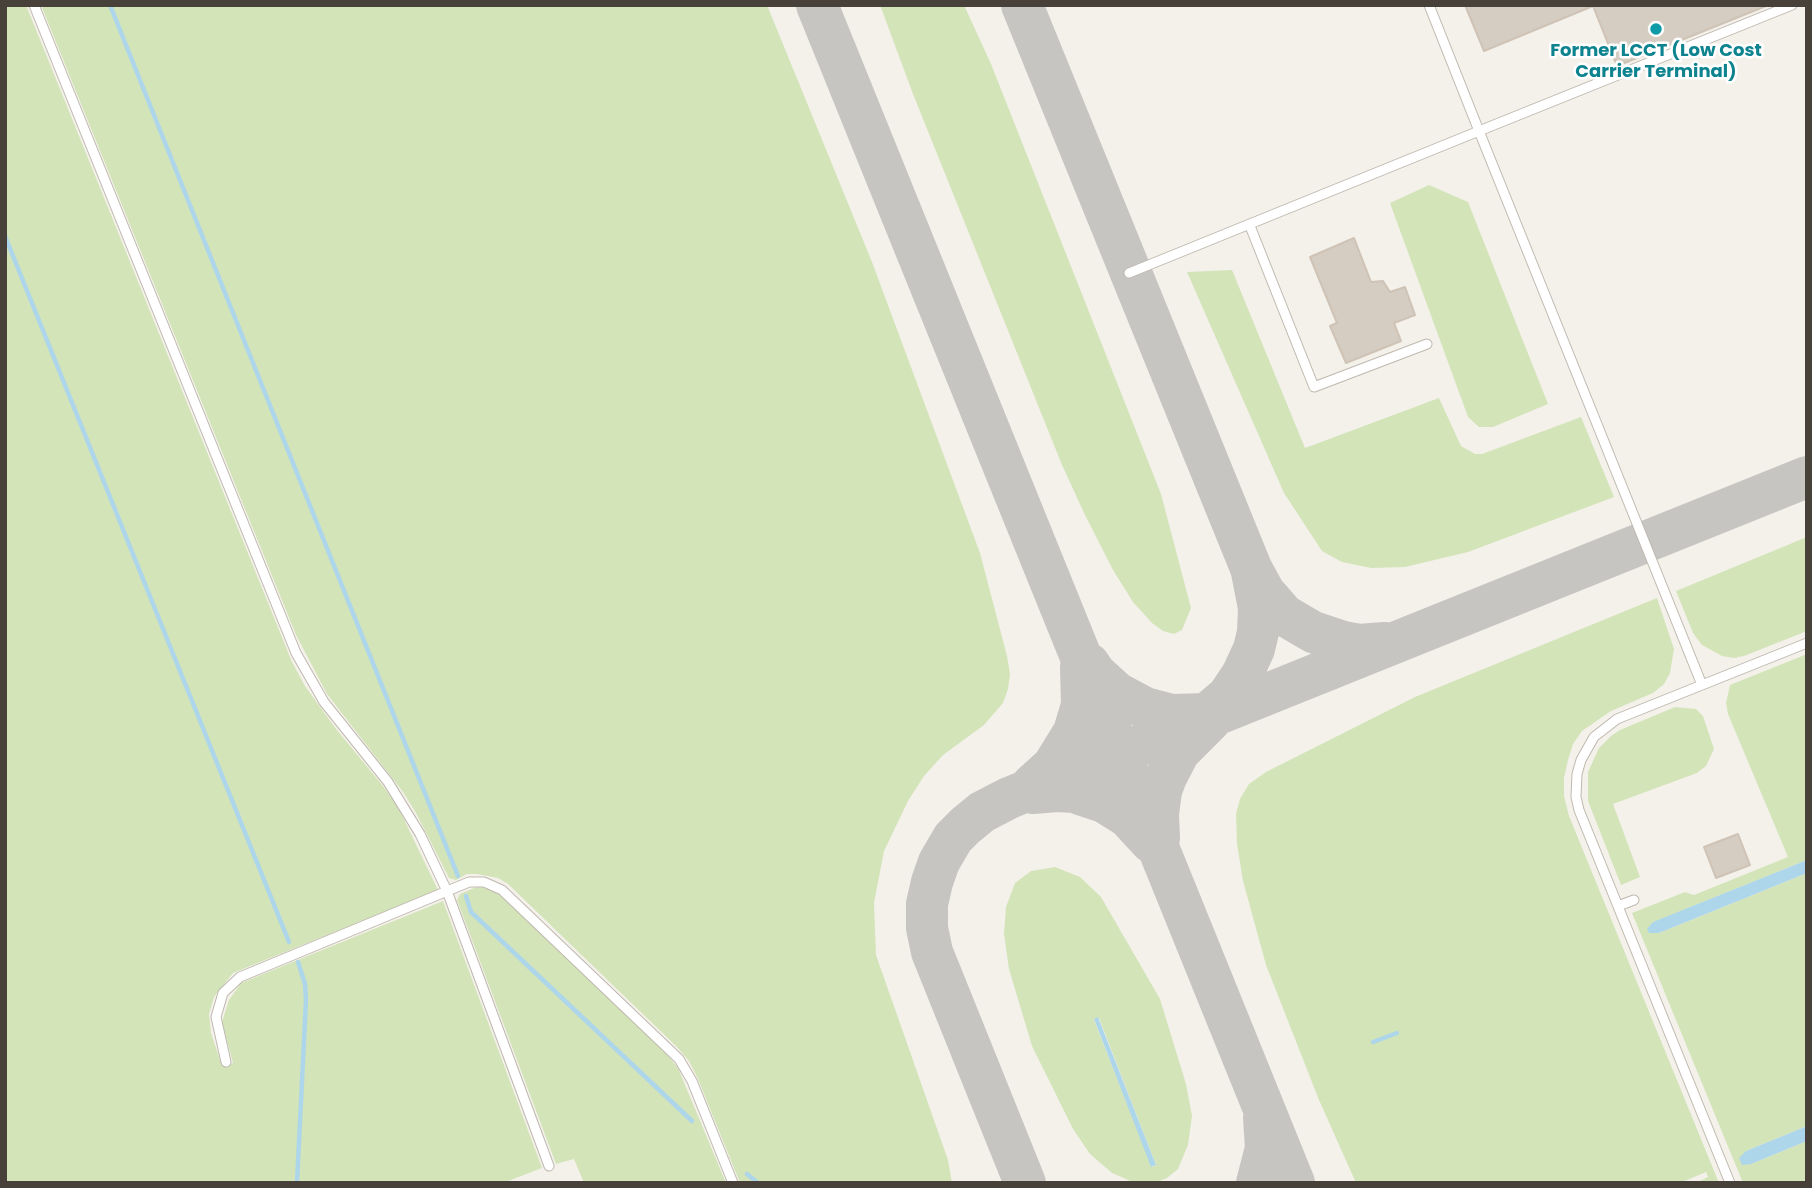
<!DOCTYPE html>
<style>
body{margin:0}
#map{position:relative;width:1812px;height:1188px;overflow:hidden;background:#f4f1eb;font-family:Poppins,sans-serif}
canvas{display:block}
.frame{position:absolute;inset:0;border:7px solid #48413a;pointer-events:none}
</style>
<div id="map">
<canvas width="1812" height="1188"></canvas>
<div class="frame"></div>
</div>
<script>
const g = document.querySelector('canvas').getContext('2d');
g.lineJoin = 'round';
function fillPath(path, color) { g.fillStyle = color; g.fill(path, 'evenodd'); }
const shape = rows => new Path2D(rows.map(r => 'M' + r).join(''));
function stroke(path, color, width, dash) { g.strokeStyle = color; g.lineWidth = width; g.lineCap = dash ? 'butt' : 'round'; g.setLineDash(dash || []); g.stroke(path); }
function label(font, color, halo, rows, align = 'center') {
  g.font = font + ' Poppins,sans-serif'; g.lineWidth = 5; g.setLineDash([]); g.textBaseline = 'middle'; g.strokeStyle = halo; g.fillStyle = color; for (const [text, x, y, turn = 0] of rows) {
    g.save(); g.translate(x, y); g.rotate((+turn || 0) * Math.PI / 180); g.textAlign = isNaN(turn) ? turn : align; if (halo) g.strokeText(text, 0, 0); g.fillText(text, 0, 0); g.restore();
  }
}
fillPath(shape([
 [5,5,26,5,292,662,305,686,336,729,383,786,399,809,438,890,233,973,214,997,209,1014,211,1033,222,1066,233,1063,222,1022,229,1000,241,983,443,901,542,1168,503,1183,5,1183],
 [41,5,767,5,872,262,980,553,1007,656,1010,674,1008,689,1003,703,984,725,943,755,924,776,908,801,884,851,874,903,876,955,948,1160,952,1183,740,1183,698,1079,689,1061,677,1047,508,884,498,878,477,874,467,874,456,880,449,878,416,813,403,792,327,694,296,635],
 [880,5,964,5,991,64,1161,494,1191,608,1182,630,1174,634,1163,631,1152,623,1133,602,1113,570,1085,515,1062,465,913,94],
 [1429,185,1468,202,1548,404,1493,427,1479,427,1468,417,1390,203],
 [1232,270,1305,448,1439,398,1461,446,1475,454,1482,454,1581,417,1614,497,1468,552,1405,567,1371,568,1342,562,1322,551,1284,493,1187,272],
 [1807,537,1807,631,1744,656,1734,658,1722,656,1702,645,1693,633,1676,591],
 [1657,598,1674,649,1670,673,1664,684,1653,693,1611,711,1582,731,1573,744,1568,760,1564,778,1564,796,1569,816,1719,1183,1696,1183,1708,1177,1706,1172,1680,1183,1356,1183,1319,1100,1266,965,1243,881,1237,844,1236,814,1240,799,1249,784,1266,772,1415,697],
 [1807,654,1807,860,1654,922,1651,927,1653,932,1659,933,1807,873,1807,1126,1746,1151,1746,1163,1751,1164,1807,1141,1807,1183,1743,1183,1632,913,1685,892,1694,895,1788,857,1728,714,1726,703,1730,685],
 [1675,707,1696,709,1703,716,1714,749,1706,766,1697,773,1613,804,1640,877,1621,885,1588,801,1588,772,1599,748,1611,736,1620,730],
 [1055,867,1080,877,1101,897,1160,999,1186,1084,1192,1116,1188,1145,1178,1169,1167,1178,1154,1183,1135,1183,1112,1173,1090,1154,1073,1129,1032,1046,1009,969,1004,934,1006,907,1015,883,1031,871],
 [1099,1018,1156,1165,1152,1167,1094,1020],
 [481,887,494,891,505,899,664,1051,678,1068,726,1183,584,1183,574,1159,556,1164,457,900,460,894,474,888]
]), '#d3e4b9');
fillPath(shape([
 [1807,860,1807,873,1659,933,1649,933,1647,929,1653,922],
 [1098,1017,1156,1165,1151,1167,1094,1019],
 [1807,1126,1807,1141,1751,1164,1742,1165,1739,1158,1746,1151]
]), '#aed6ea');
stroke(shape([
 [110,5,458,876],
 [5,236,289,942],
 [466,896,471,912,692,1121],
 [1373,1042,1397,1033],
 [747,1174,758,1183],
 [297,1183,306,1000,305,984,298,962]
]), '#aed6ea', 4.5);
stroke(shape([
 [817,5,1294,1183],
 [1022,5,1251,568,1264,592,1284,615,1313,632,1343,642,1359,645,1385,643],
 [1089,664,1095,673,1117,693,1145,708,1172,715,1207,714],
 [1207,714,1228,696,1242,675,1254,649,1258,632,1259,608,1252,572],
 [1032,785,1053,766,1074,732,1082,705,1081,667],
 [1033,793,1057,791,1074,792,1104,802,1128,817,1151,842],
 [1159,838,1158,814,1161,791,1166,777,1179,752,1210,721],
 [1025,1183,932,952,927,928,927,904,932,882,939,862,953,838,965,826,982,812,1009,798,1807,477],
 [1257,1183,1266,1148,1264,1118]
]), '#c6c5c2', 42);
const building = shape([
 [1465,5,1766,5,1766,6,1617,66,1593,6,1484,51,1465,5],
 [1354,238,1371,282,1383,281,1390,292,1405,287,1415,315,1394,323,1401,341,1346,363,1330,326,1337,323,1310,257,1354,238],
 [1738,834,1750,865,1716,878,1704,847,1738,834]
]);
fillPath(building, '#d5ccc2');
stroke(building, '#cfc3b6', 2);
const lane = shape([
 [34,5,296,653,324,702,388,782,420,834,447,891,549,1166],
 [1429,5,1479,131,1792,5],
 [1250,226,1314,387,1427,344],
 [1129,273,1479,131,1702,685],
 [1618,906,1634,900],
 [226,1062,216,1017,223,993,240,977,469,882,484,882,502,890,679,1059,692,1081,733,1183],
 [1730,1183,1579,810,1576,797,1577,774,1581,760,1594,737,1617,719,1807,643]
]);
stroke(lane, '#bfb8af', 11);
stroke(lane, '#fff', 9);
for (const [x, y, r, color] of [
 [1656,29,7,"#0f9aa8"]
]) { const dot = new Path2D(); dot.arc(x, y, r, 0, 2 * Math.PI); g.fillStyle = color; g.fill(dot); stroke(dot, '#fff', 2.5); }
label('bold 18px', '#0d838f', '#fff', [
 ["Former LCCT (Low Cost",1656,51],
 ["Carrier Terminal)",1656,72]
]);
</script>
